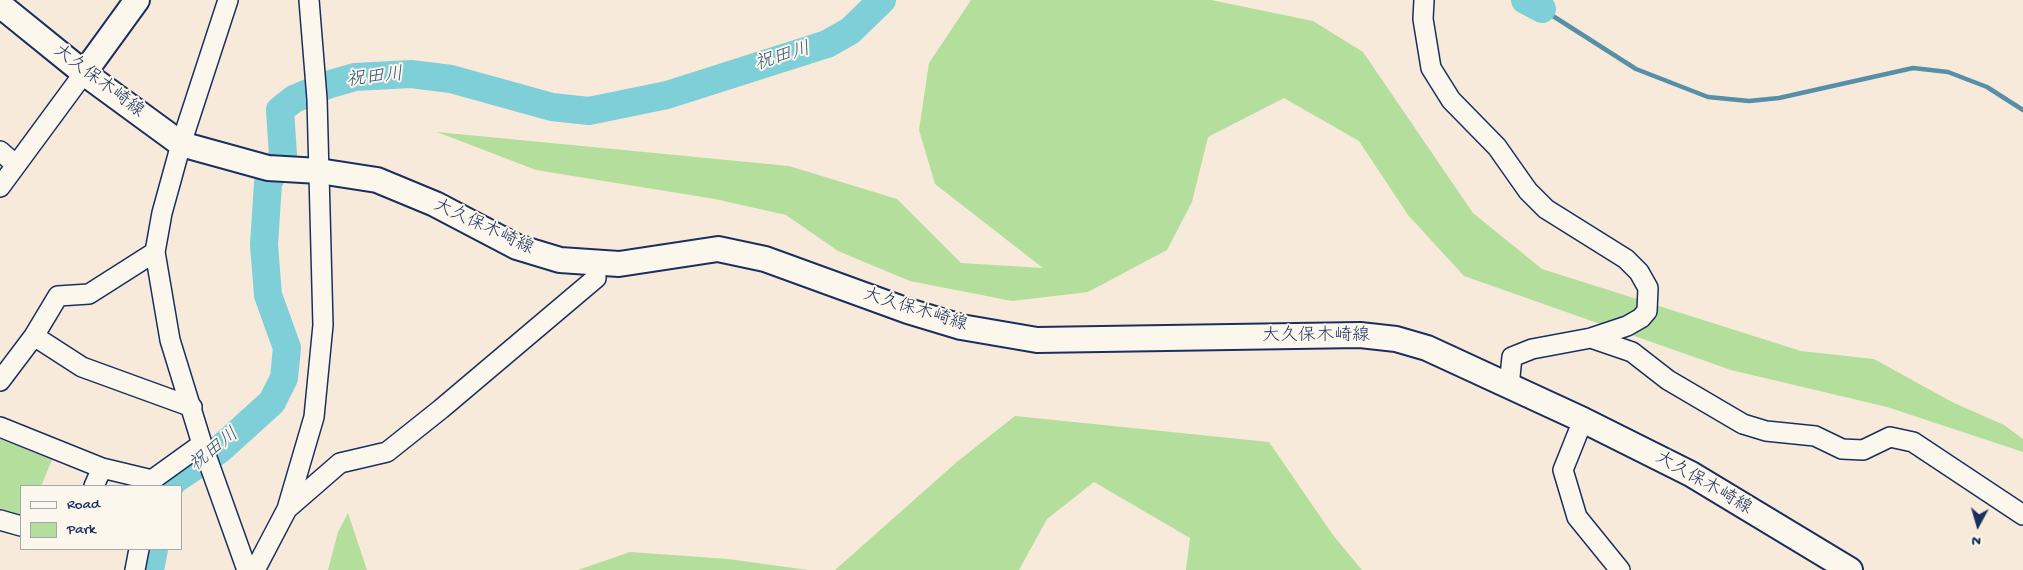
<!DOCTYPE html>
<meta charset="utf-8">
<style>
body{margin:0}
#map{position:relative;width:2023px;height:570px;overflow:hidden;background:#f7eadb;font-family:"Gochi Hand",sans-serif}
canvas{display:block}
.legend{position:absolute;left:20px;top:485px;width:162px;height:65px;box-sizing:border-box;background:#fbf7ec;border:1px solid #a1a7b3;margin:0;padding:6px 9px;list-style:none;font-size:15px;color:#1b2f5e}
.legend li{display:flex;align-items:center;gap:10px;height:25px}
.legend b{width:25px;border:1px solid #a1a7b3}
.north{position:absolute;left:1953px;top:500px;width:50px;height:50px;-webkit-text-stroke:4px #fbf7ec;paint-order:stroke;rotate:186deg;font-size:14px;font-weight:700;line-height:20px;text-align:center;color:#1b2f5e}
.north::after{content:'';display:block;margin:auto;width:18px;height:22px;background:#1b2f5e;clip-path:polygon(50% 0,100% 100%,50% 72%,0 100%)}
</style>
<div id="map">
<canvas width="2023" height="570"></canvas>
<ul class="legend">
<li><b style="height:6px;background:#fbf7ec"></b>Road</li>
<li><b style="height:14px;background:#b3de9c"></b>Park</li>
</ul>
<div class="north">N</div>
</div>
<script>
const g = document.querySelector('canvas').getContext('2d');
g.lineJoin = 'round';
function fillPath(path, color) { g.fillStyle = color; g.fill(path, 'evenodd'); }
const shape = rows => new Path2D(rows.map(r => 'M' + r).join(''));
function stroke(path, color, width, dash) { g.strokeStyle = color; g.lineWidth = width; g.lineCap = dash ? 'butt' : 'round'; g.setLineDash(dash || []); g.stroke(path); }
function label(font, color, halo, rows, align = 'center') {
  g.font = font + ' "Gochi Hand","Klee One",sans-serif'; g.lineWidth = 4; g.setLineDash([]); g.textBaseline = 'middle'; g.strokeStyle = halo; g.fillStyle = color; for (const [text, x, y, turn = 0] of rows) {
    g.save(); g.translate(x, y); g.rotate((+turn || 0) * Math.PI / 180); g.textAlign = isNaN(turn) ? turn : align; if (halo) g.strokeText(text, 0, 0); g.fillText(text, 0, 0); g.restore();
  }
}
fillPath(shape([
 [971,0,1211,0,1313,21,1363,52,1473,213,1542,269,1801,351,1874,359,1954,403,2004,425,2023,439,2023,452,1887,407,1731,370,1464,276,1408,215,1359,141,1284,98,1208,137,1192,202,1167,250,1088,292,1012,301,910,281,838,251,786,215,715,199,536,170,437,132,789,166,897,199,961,263,1043,268,935,184,919,130,929,63],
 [1015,416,1269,442,1333,535,1362,570,1186,570,1190,538,1094,482,1047,519,1019,570,835,570,958,461],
 [0,439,52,460,41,486,21,486,21,517,0,512],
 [348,513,367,570,328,570,338,532],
 [630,552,728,559,808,570,578,570]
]), '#b3de9c');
stroke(shape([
 [1542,9,1636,69,1708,97,1749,101,1779,98,1913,68,1948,72,1987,87,2023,110]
]), '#578fa7', 4.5);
stroke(shape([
 [1525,0,1542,9],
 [170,486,174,480,219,450,272,402,284,378,287,348,268,295,264,245,268,183,283,155,280,110,294,99,327,85,355,77,411,74,451,79,552,107,589,111,667,95,827,44,850,31,882,0],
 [150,570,154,549]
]), '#7fcfd8', 28);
const minor = shape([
 [228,0,181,144,162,213,155,252,170,340,202,444,247,570],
 [1424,0,1423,19,1431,68,1451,100,1497,147,1528,191,1546,209,1626,259,1639,272,1648,288,1647,311,1641,318,1627,326,1591,338,1532,349,1512,357,1509,386],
 [0,151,16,165],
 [0,187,84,73],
 [34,336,82,367,192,407],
 [1591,338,1632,352,1668,380,1743,424,1766,431,1815,436,1842,449,1863,450,1890,437,1913,442,2023,515],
 [0,381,34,336,58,296,89,294,155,252],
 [1583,420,1563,470,1577,517,1620,570],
 [0,427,102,468,152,480],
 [94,486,102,468],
 [150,486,152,480,202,444],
 [287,509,340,463,387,452,441,409,596,278,595,264],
 [0,520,21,526],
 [135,570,139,549],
 [255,570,287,509,314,417,323,325,317,99,309,0]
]);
const major = shape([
 [0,5,84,73,181,144,268,168,319,171,377,180,435,204,517,247,560,260,619,264,718,249,765,259,908,311,961,327,1037,340,1360,335,1396,339,1427,348,1583,420,1691,474,1850,570],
 [84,73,137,0]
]);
stroke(minor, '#1b2f5e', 22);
stroke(major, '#1b2f5e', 28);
stroke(minor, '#fbf7ec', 19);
stroke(major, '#fbf7ec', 24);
label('18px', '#1b2f5e', '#fbf7ec', [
 ["大久保木崎線",98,82,37],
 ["大久保木崎線",483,228,25],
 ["大久保木崎線",915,311,17],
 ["大久保木崎線",1316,337],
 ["大久保木崎線",1703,484,30]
]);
label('italic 19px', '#34577c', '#fbf7ec', [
 ["祝田川",783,58,-17],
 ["祝田川",375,79,-7],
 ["祝田川",215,451,-39]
]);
</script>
